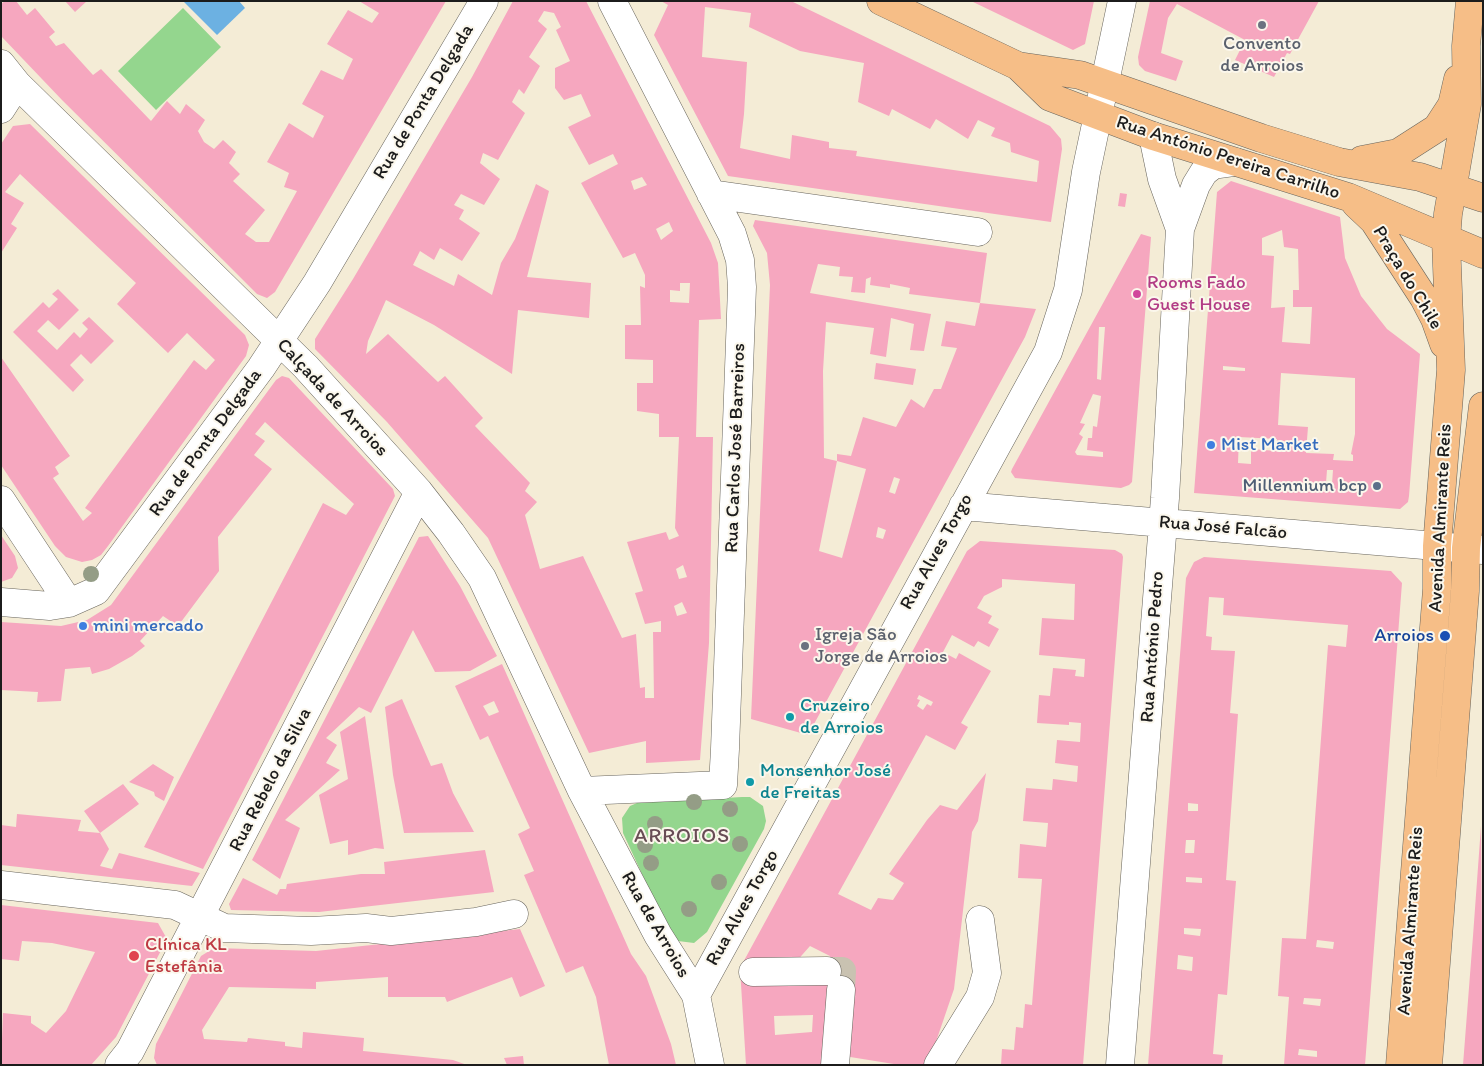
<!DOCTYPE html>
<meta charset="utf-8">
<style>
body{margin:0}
#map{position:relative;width:1484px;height:1066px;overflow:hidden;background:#f4ecd6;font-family:Itim,sans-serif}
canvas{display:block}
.frame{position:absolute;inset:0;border:2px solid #1c1c1c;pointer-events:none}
</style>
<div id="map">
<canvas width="1484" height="1066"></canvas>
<div class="frame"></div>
</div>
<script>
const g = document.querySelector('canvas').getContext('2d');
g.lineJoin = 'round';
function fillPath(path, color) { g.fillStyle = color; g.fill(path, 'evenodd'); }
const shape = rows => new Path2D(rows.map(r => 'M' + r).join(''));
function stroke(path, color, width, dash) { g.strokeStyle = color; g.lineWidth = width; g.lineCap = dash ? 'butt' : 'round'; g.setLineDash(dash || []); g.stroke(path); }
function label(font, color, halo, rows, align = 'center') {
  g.font = font + ' Itim,sans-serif'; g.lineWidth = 4; g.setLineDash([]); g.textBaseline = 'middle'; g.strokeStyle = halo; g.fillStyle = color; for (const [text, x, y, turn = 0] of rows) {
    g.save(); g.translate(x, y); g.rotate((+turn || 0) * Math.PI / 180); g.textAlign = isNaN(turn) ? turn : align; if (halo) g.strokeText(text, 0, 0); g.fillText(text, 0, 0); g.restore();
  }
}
fillPath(shape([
 [183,8,221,47,156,110,118,71],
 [742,797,750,797,763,806,766,821,764,829,707,932,694,943,678,941,667,928,623,833,622,818,630,806,637,803]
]), '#94d68e');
fillPath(shape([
 [183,1,239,1,245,8,217,35]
]), '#6cb1e2');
fillPath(shape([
 [5,1,16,1,27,15,35,8,55,32,49,37,56,46,64,43,93,75,101,69,151,121,167,101,180,114,186,104,205,120,198,131,204,142,214,149,223,140,236,152,229,163,240,174,233,181,265,210,245,234,256,242,269,242,297,191,284,187,289,173,267,162,289,123,313,138,324,116,302,104,321,70,343,80,353,59,327,44,348,10,372,23,379,13,359,1,446,1,275,292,267,298,257,294,222,259,62,100,1,36,1,4],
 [65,1,87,1,75,12],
 [513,1,586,1,711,243,718,263,721,319,699,320,696,437,713,437,709,643,700,760,646,763,646,741,589,753,488,538,387,422,315,349,315,339,353,279,472,77],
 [544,11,554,13,561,27,556,30,570,61,555,68,555,88,564,100,581,94,591,116,568,127,589,165,613,154,618,164,581,183,623,258,635,253,645,275,645,288,640,286,641,325,625,325,625,359,653,360,653,383,637,383,637,411,659,414,659,437,679,437,675,528,679,536,669,540,666,532,627,542,643,591,635,593,645,624,661,621,661,632,653,632,654,698,645,698,645,687,640,688,636,634,622,638,583,556,540,569,525,515,537,502,525,491,530,483,475,426,483,418,445,376,438,382,388,334,366,354,368,341,386,300,434,325,512,374,518,310,589,318,591,283,527,277,549,191,536,184,515,239,501,263,492,295,458,274,454,286,413,265,420,251,434,260,440,248,462,261,480,233,459,219,464,210,454,205,461,194,484,205,500,179,480,163,483,153,498,160,525,113,512,102,519,89,524,94,540,66,529,57,547,29,538,21],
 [642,177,647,185,634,190,631,181],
 [669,222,673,231,661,240,656,229],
 [680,283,690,283,689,303,670,302,670,290,680,291],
 [683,565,687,577,679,579,676,569],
 [682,602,687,613,677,616,674,606],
 [661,1,791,1,1050,126,1061,139,1062,149,1051,222,728,176,654,35,668,5],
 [705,7,751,13,749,27,800,51,864,63,858,102,889,116,892,109,930,129,936,119,968,139,978,120,995,128,991,136,1010,143,1011,152,1039,161,1037,182,856,156,857,151,829,148,829,142,792,135,790,159,740,148,744,114,747,62,702,57],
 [971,1,1094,1,1085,44,1073,50],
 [1150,1,1319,1,1290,54,1287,53,1274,77,1235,60,1245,40,1177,4,1168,18,1161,53,1183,61,1176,81,1145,71,1139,65,1138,57],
 [30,124,245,335,249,345,246,356,108,546,101,555,92,560,82,562,66,557,55,546,1,465,1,357,70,456,55,467,59,474,53,478,83,521,92,513,85,508,194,360,206,370,215,360,187,333,168,353,117,304,136,283,20,174,5,192,24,203,11,224,17,228,1,253,1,144,13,126],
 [1231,181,1340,217,1345,258,1361,296,1387,329,1420,354,1409,496,1408,502,1400,509,1194,493,1217,192],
 [1282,230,1284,247,1298,249,1299,290,1293,290,1293,307,1312,307,1310,344,1282,342,1285,307,1271,308,1274,256,1262,255,1262,238],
 [1223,366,1245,368,1245,371,1223,370],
 [1281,373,1355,378,1355,434,1351,454,1353,455,1353,461,1333,460,1334,454,1306,453,1308,427,1278,425],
 [1239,437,1277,439,1277,451,1251,449,1251,464,1238,463],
 [1327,470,1333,470,1332,484,1326,483],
 [1120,193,1127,194,1125,207,1118,206],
 [755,220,987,253,980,303,1036,309,1025,337,808,735,751,719,770,285,767,253,753,226],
 [818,264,840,267,839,276,853,277,851,292,865,293,866,279,871,277,870,285,890,288,890,284,910,288,909,294,980,303,975,326,946,321,941,346,957,348,941,389,934,389,924,408,911,399,896,427,863,417,851,456,837,454,837,461,866,469,842,558,819,551,837,461,824,458,823,371,826,322,874,328,870,354,886,357,891,318,914,324,910,350,924,351,931,314,810,293],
 [894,477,900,479,895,494,889,492],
 [878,527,886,530,883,539,876,537],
 [1141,234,1151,237,1132,482,1129,485,1121,488,1015,478,1011,472,1012,469],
 [1099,327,1105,327,1101,380,1097,379],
 [1093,394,1101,396,1097,427,1093,426,1092,438,1088,438,1087,450,1103,452,1103,457,1077,455,1075,452,1083,437,1079,434,1085,424,1080,423],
 [58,289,79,310,59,330,48,320,37,331,57,350,74,332,80,338,88,329,82,323,89,317,114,341,91,364,81,354,70,365,84,380,73,392,13,332,43,302,49,308,58,299,52,294],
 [876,363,916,369,913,385,874,379],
 [282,376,289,378,393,489,395,496,203,869,144,847,323,503,346,515,354,504,265,422,255,434,265,441,254,455,272,469,218,537,219,571,178,626,163,616,140,641,145,646,132,656,109,669,92,674,90,667,65,669,61,701,37,702,38,692,1,690,1,622,61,626,87,620,111,605,276,380],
 [1,535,15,556,18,568,12,578,1,582],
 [428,536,460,586,497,656,470,671,435,672,413,630,371,713,359,707,326,738,337,745,326,763,340,770,285,820,300,828,280,879,252,860,419,537],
 [980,541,1115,550,1122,554,1123,557,1083,1065,1001,1065,1002,1049,1014,1050,1016,1027,1023,1028,1025,1004,1032,1005,1042,879,1018,878,1020,844,1046,847,1047,836,1048,823,1023,821,1026,788,1052,790,1053,779,1077,782,1078,766,1055,763,1057,740,1080,742,1081,723,1069,722,1069,725,1037,723,1039,695,1050,696,1053,668,1076,670,1075,676,1084,677,1085,659,1039,655,1042,618,1074,620,1075,584,1002,579,1002,587,984,596,977,608,992,616,988,623,999,629,989,647,978,641,974,647,952,635,943,652,956,659,959,653,991,671,961,723,968,727,955,750,926,735,838,894,871,910,878,898,893,900,904,883,889,874,927,820,940,805,957,810,986,773,978,821,972,832,954,989,928,1065,900,1065,844,1056,828,1065,746,1065,740,968,967,551],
 [919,695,933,702,931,706,927,704,923,710,917,706,920,700,917,699],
 [810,946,830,956,827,971,795,963],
 [813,1015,812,1032,775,1035,774,1016],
 [1204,557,1391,571,1402,583,1365,1065,1284,1065,1289,997,1278,996,1282,938,1306,939,1328,645,1346,647,1348,625,1223,615,1224,598,1209,597,1206,636,1212,637,1211,650,1235,651,1230,713,1238,714,1226,880,1236,881,1227,995,1218,994,1213,1054,1223,1055,1222,1065,1148,1065,1186,578,1194,562],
 [1188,803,1198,804,1198,811,1188,811],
 [1186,840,1195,840,1194,853,1185,853],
 [1186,877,1202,878,1202,883,1186,882],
 [1184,928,1201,929,1200,936,1184,934],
 [1317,940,1334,942,1333,949,1316,947],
 [1178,955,1193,957,1192,971,1177,969],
 [1304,998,1321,999,1320,1006,1303,1004],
 [1299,1049,1317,1051,1317,1057,1298,1055],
 [502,664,631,954,646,976,671,1044,676,1065,609,1065,596,997,583,966,566,973,524,875,534,871,518,834,530,828,488,736,480,740,455,686],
 [494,701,499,712,489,716,483,706],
 [402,699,431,766,442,763,453,793,474,832,404,833,393,775,385,707],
 [365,716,384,849,375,848,348,855,348,840,330,844,319,795,348,779,340,732],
 [153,764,174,777,164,801,155,796,154,792,129,782],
 [123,784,139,804,100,833,109,849,100,866,112,869,119,853,200,873,192,886,1,865,1,825,16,827,17,814,81,820,78,831,100,833,84,811],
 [1481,826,1483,1065,1463,1065,1473,936],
 [485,850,494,892,319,912,231,910,229,904,243,878,277,895,280,889,286,889,287,884,361,874,385,874,384,862],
 [1,905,158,923,167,939,116,1037,91,1065,1,1065,3,1013,31,1016,31,1023,46,1033,66,1011,95,952,52,943,22,941,19,961,1,959],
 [520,929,545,986,520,997,512,977,447,1002,445,997,388,997,388,977,316,982,316,989,229,987,202,1030,204,1039,247,1042,248,1038,285,1042,285,1046,302,1048,303,1032,364,1038,363,1051,453,1060,467,1065,157,1065,154,1058,156,1044,201,956,214,948,316,951],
 [523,1056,524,1065,507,1065,504,1058]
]), '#f6a7bf');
stroke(shape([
 [827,971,842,971,841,990]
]), '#c9c2b1', 28, [28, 14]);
const minor = shape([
 [1,64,17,84,306,367,419,492,451,533,482,578,582,791,658,935,696,995,710,1065],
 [1,109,17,84],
 [1153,136,1162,179,1180,229],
 [711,194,978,232],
 [1,500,69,603],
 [963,506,1483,550],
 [1,602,50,606,69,603,96,591,261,368,317,283,484,1],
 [582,791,723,785,725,749,742,287,740,260,732,234,612,1],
 [1,885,175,905,224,928,311,931,366,928,391,931,476,922,514,914],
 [753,972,827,971],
 [696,995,1048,352,1068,290,1086,172,1122,1],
 [119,1065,130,1051,419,492],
 [835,1065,841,990],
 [938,1065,980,997,987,973,980,920],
 [1120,1065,1165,498,1180,229,1196,185,1204,172,1213,165,1235,162]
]);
const major = shape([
 [881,1,1018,66,1050,97,1153,136,1348,197,1483,254],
 [1018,66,1080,75,1261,138,1339,162,1420,177,1483,198],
 [1362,160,1398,153,1437,128,1452,105,1458,79],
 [1356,204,1374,221,1424,298,1435,319,1444,344],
 [1400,1065,1437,589,1437,546,1451,370,1446,240,1448,214,1467,104,1466,46,1470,1],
 [1428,1065,1465,591,1466,548,1483,406]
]);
stroke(minor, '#68655d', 29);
stroke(major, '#68655d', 29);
stroke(minor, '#fff', 28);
stroke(major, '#f6be87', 28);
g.fillStyle = '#949d86';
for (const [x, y] of [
 [91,574],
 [694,802],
 [730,809],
 [655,824],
 [740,844],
 [645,845],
 [651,863],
 [719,882],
 [689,909]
]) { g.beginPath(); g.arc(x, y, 8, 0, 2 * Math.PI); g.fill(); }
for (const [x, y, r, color] of [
 [1262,25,5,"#6b7280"],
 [1137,294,5,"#d1479c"],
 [1211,445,5,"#3f7fe0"],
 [1377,486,5,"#5c6f8a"],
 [83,626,5,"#3f7fe0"],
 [1445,636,6,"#1a4fb4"],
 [805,646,5,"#6b7280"],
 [790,717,5,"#0f9aa8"],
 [750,782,5,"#0f9aa8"],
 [134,956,6,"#e0444e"]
]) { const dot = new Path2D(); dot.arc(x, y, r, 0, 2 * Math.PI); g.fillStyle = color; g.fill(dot); stroke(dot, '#fbf7ec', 2); }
label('19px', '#5b616d', '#fbf7ec', [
 ["Convento",1262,44],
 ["de Arroios",1262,66],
 ["Igreja São",815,635,"left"],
 ["Jorge de Arroios",815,657,"left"]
]);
label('19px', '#1c1c1c', '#fbf7ec', [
 ["Rua de Ponta Delgada",424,102,-59],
 ["Rua António Pereira Carrilho",1228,158,18],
 ["Praça do Chile",1407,278,59],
 ["Calçada de Arroios",332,398,47],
 ["Rua de Ponta Delgada",206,443,-54],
 ["Rua Carlos José Barreiros",736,448,-88],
 ["Avenida Almirante Reis",1441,518,-87],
 ["Rua José Falcão",1223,528,5],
 ["Rua Alves Torgo",937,552,-61],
 ["Rua António Pedro",1153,647,-86],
 ["Rua Rebelo da Silva",271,780,-63],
 ["Rua Alves Torgo",743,908,-61],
 ["Avenida Almirante Reis",1411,921,-86],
 ["Rua de Arroios",655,925,60]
]);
label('19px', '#b23c85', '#fbf7ec', [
 ["Rooms Fado",1147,283],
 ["Guest House",1147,305]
], 'left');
label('19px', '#366cbe', '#fbf7ec', [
 ["Mist Market",1221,445],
 ["mini mercado",93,626]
], 'left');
label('19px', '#4e5e75', '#fbf7ec', [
 ["Millennium bcp",1367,486]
], 'right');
label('19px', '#164399', '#fbf7ec', [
 ["Arroios",1434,636]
], 'right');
label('19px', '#0d838f', '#fbf7ec', [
 ["Cruzeiro",800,706],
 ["de Arroios",800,728],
 ["Monsenhor José",760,771],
 ["de Freitas",760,793]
], 'left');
label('19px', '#be3a42', '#fbf7ec', [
 ["Clínica KL",145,945],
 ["Estefânia",145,967]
], 'left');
g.letterSpacing = '1px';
label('21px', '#684d55', '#fbf7ec', [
 ["ARROIOS",682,837]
]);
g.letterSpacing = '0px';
</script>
